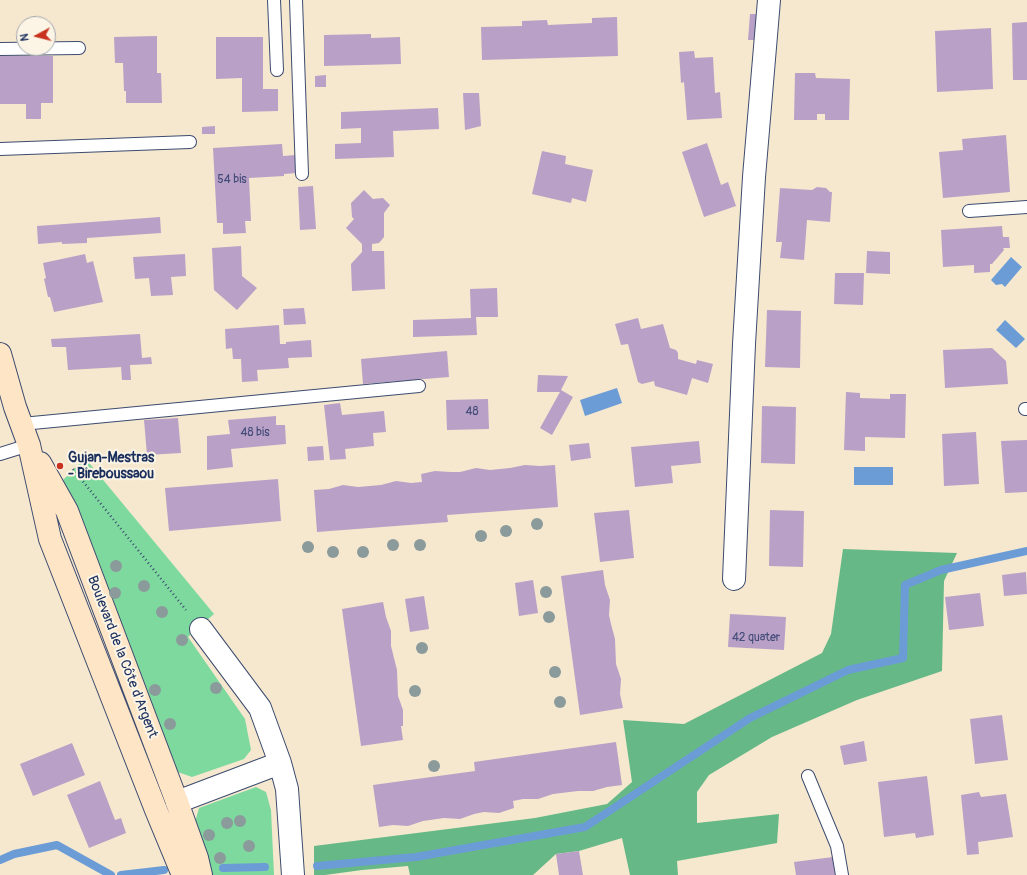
<!DOCTYPE html>
<meta charset="utf-8">
<style>
body{margin:0}
#map{position:relative;width:1027px;height:875px;overflow:hidden;background:#f5e8cf;font-family:Pangolin,sans-serif}
canvas{display:block}
.north{position:absolute;left:16px;top:16px;width:40px;height:40px;box-sizing:border-box;background:#fcf5e5;border:1px solid #a2a6af;border-radius:50%;rotate:263deg;font-size:11px;font-weight:700;line-height:16px;text-align:center;color:#1b2f5e}
.north::after{content:'';display:block;margin:auto;width:14px;height:18px;background:#c8321e;clip-path:polygon(50% 0,100% 100%,50% 72%,0 100%)}
</style>
<div id="map">
<canvas width="1027" height="875"></canvas>
<div class="north">N</div>
</div>
<script>
const g = document.querySelector('canvas').getContext('2d');
g.lineJoin = 'round';
function fillPath(path, color) { g.fillStyle = color; g.fill(path, 'evenodd'); }
const shape = rows => new Path2D(rows.map(r => 'M' + r).join(''));
function stroke(path, color, width, dash) { g.strokeStyle = color; g.lineWidth = width; g.lineCap = dash ? 'butt' : 'round'; g.setLineDash(dash || []); g.stroke(path); }
function label(font, color, halo, rows, align = 'center') {
  g.font = font + ' Pangolin,sans-serif'; g.lineWidth = 4; g.setLineDash([]); g.textBaseline = 'middle'; g.strokeStyle = halo; g.fillStyle = color; for (const [text, x, y, turn = 0] of rows) {
    g.save(); g.translate(x, y); g.rotate((+turn || 0) * Math.PI / 180); g.textAlign = isNaN(turn) ? turn : align; if (halo) g.strokeText(text, 0, 0); g.fillText(text, 0, 0); g.restore();
  }
}
fillPath(shape([
 [85,458,214,614,188,637,245,719,251,750,244,759,192,777,172,770,62,481],
 [256,787,266,792,271,810,274,875,212,875,195,822,199,808]
]), '#7ed99f');
fillPath(shape([
 [843,549,957,553,944,581,942,671,857,700,772,737,709,775,697,792,697,823,779,814,777,843,677,861,678,875,630,875,622,838,579,851,556,854,533,875,410,875,408,866,362,870,325,875,314,875,314,846,535,818,607,804,632,782,623,720,684,724,822,653,831,634]
]), '#66b986');
fillPath(shape([
 [1011,257,1022,267,1005,287,1002,284,996,285,991,280],
 [1005,320,1025,339,1016,348,996,330],
 [617,388,622,403,585,416,580,400],
 [854,467,893,467,893,485,854,485]
]), '#6c9cd6');
stroke(shape([
 [0,860,14,854,57,845,111,875],
 [317,866,416,857,585,827,750,718,848,670,903,658,905,585,941,570,1027,551],
 [223,868,265,867],
 [121,875,164,870]
]), '#6c9cd6', 8);
fillPath(shape([
 [750,14,760,14,758,40,748,40],
 [617,17,618,56,482,60,481,27,522,26,522,21,547,20,548,25,592,23,592,18],
 [1027,22,1027,80,1013,80,1012,23],
 [991,28,993,89,937,92,935,31],
 [371,34,371,38,400,37,401,64,324,66,324,35],
 [157,36,157,73,161,73,162,103,126,103,126,91,124,91,123,63,115,63,114,37],
 [216,37,263,37,263,89,278,89,278,111,242,112,242,78,216,79],
 [694,51,695,58,713,57,715,93,720,92,722,118,687,120,684,82,681,83,679,52],
 [0,56,53,56,53,103,41,103,41,119,26,119,26,104,0,104],
 [795,73,815,73,816,78,850,79,849,120,825,120,825,114,817,114,817,120,794,120],
 [326,75,326,87,315,87,315,76],
 [463,93,479,93,481,126,465,130],
 [438,108,439,129,393,131,394,157,335,159,335,144,361,143,361,128,341,129,341,112],
 [215,126,215,134,202,134,202,127],
 [1006,135,1010,192,943,198,939,152,963,150,962,139],
 [707,143,721,185,728,182,736,206,704,217,682,152],
 [282,144,283,156,296,155,297,173,284,174,284,176,249,178,251,221,245,221,246,233,223,234,223,223,217,223,213,148],
 [542,151,566,156,565,164,593,170,586,202,572,198,571,203,532,194],
 [313,186,316,229,300,230,298,187],
 [817,187,826,188,830,192,832,192,830,222,807,220,804,260,780,258,782,242,776,242,780,188,812,190],
 [364,190,373,199,383,198,390,205,384,213,384,237,379,243,372,244,372,251,384,251,385,289,352,291,351,264,362,252,362,244,346,228,354,219,352,217,351,203],
 [160,217,161,233,87,238,87,243,62,244,62,242,38,244,37,226],
 [1002,226,1003,237,1009,237,1010,248,1003,248,1004,250,992,264,990,264,990,272,974,273,974,265,943,267,941,230],
 [241,246,242,276,257,288,237,310,214,290,212,248],
 [867,251,890,252,890,274,866,273],
 [85,254,87,263,93,261,103,302,54,312,50,297,48,297,44,279,46,278,43,263],
 [185,254,186,276,171,277,173,295,151,296,149,278,135,279,133,257],
 [835,273,864,273,863,305,834,304],
 [497,288,498,317,476,317,477,335,413,337,413,320,471,318,470,289],
 [304,308,306,324,284,325,283,309],
 [767,310,801,311,800,368,765,367],
 [638,318,641,329,663,324,670,348,676,350,678,353,678,359,696,364,697,360,713,364,708,383,692,378,687,395,655,386,654,381,642,384,638,382,628,344,621,345,615,324],
 [279,325,280,344,286,344,286,342,311,340,312,357,288,358,289,368,257,370,258,381,242,382,241,359,233,359,232,348,226,349,225,329],
 [140,334,142,358,151,357,152,364,130,365,131,380,122,380,121,367,68,370,66,347,52,347,51,339],
 [992,348,1006,361,1008,384,945,388,943,350],
 [447,351,449,377,363,384,361,359],
 [538,375,568,376,561,390,573,397,552,435,540,428,560,392,537,392],
 [846,392,860,393,860,398,890,399,890,394,906,394,905,438,865,437,865,451,844,450],
 [488,399,489,429,447,430,446,400],
 [340,403,342,415,384,411,386,432,373,433,374,446,345,449,346,459,330,460,324,405],
 [762,406,796,407,795,464,761,463],
 [276,416,276,425,285,425,286,444,231,449,233,467,207,470,207,436,230,434,228,420],
 [178,418,181,453,147,455,144,420],
 [976,432,979,484,944,486,942,434],
 [1027,440,1027,492,1005,493,1001,441],
 [699,441,701,463,671,466,673,483,635,487,631,447],
 [589,443,591,458,571,461,569,445],
 [323,446,324,460,308,461,307,447],
 [525,465,540,466,555,465,558,507,447,515,448,522,317,532,314,490,329,489,343,485,358,487,381,485,396,481,411,483,422,482,421,474,435,471,451,472,460,472,476,468,490,470,510,468],
 [278,479,281,521,169,531,165,488],
 [629,510,634,558,600,562,594,513],
 [770,510,804,511,803,567,769,566],
 [603,570,605,585,610,600,609,615,611,624,615,639,616,664,621,679,620,694,623,708,580,715,561,576],
 [1026,572,1027,594,1004,596,1002,575],
 [533,580,538,613,519,616,515,583],
 [980,593,984,626,949,630,945,597],
 [424,596,429,629,410,632,405,599],
 [383,602,386,617,391,631,391,646,397,670,398,696,403,710,403,726,401,726,403,740,361,746,342,609],
 [730,614,786,617,784,650,728,647],
 [1002,715,1008,760,975,764,970,719],
 [864,741,867,761,844,765,840,746],
 [616,742,622,785,607,787,593,791,578,791,553,794,538,799,523,799,513,801,514,808,499,813,484,812,474,814,460,819,444,818,423,821,408,826,393,825,379,827,373,785,475,771,474,762],
 [72,743,85,775,33,796,20,764],
 [927,776,934,835,916,838,915,833,884,837,878,782],
 [100,781,115,820,121,818,126,833,89,848,67,795],
 [979,792,981,797,1006,794,1013,837,978,842,979,854,967,855,961,795],
 [579,851,583,875,559,875,556,854],
 [833,857,835,875,796,875,794,862]
]), '#b9a0c6');
const lane = shape([
 [274,0,277,70],
 [296,0,302,174],
 [0,49,79,48],
 [0,149,190,142],
 [969,211,1027,207],
 [1025,409,1027,409],
 [22,424,419,386],
 [0,454,29,445],
 [808,776,837,846,842,875]
]);
const street = shape([
 [734,579,744,344,754,177,769,0],
 [201,629,260,708,280,763,287,789,293,875],
 [177,802,280,763]
]);
const secondary = shape([
 [0,354,15,407,29,445,50,539,156,810,183,875],
 [40,463,67,511,177,802,197,858,201,875]
]);
stroke(lane, '#3c4b6f', 14);
stroke(street, '#3c4b6f', 24);
stroke(secondary, '#3c4b6f', 24);
stroke(shape([
 [73,469,186,610]
]), '#3c4b6f', 2.5, [1, 3]);
stroke(lane, '#fff', 12);
stroke(street, '#fff', 22);
stroke(secondary, '#fee5c5', 22);
g.fillStyle = '#8b9a9a';
for (const [x, y] of [
 [537,524],
 [506,531],
 [481,536],
 [393,545],
 [420,545],
 [308,547],
 [333,552],
 [363,552],
 [116,566],
 [144,586],
 [546,592],
 [115,593],
 [162,612],
 [549,617],
 [182,640],
 [422,648],
 [555,672],
 [216,688],
 [155,690],
 [415,691],
 [560,702],
 [170,724],
 [434,766],
 [240,821],
 [227,823],
 [209,835],
 [249,846],
 [220,858]
]) { g.beginPath(); g.arc(x, y, 6, 0, 2 * Math.PI); g.fill(); }
for (const [x, y, r, color] of [
 [60,466,4,"#c8321e"]
]) { const dot = new Path2D(); dot.arc(x, y, r, 0, 2 * Math.PI); g.fillStyle = color; g.fill(dot); stroke(dot, '#fcf5e5', 1.5); }
label('12px', '#424b78', null, [
 ["54 bis",232,180],
 ["48",472,412],
 ["48 bis",255,433],
 ["42 quater",756,638]
]);
label('bold 14px', '#1b2f5e', '#fcf5e5', [
 ["Gujan-Mestras",68,458],
 ["- Bireboussaou",68,474]
], 'left');
label('14px', '#1b2f5e', '#fcf5e5', [
 ["Boulevard de la Côte d'Argent",122,657,69]
]);
</script>
